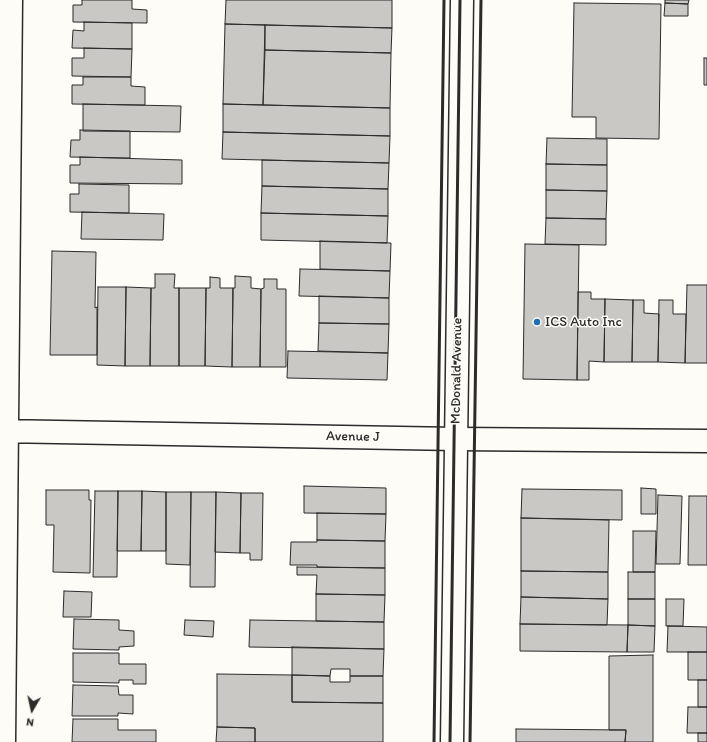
<!DOCTYPE html>
<style>
body{margin:0}
#map{position:relative;width:707px;height:742px;overflow:hidden;background:#fdfcf7;font-family:Itim,sans-serif}
canvas{display:block}
.north{position:absolute;left:12px;top:690px;width:40px;height:40px;-webkit-text-stroke:3px #fdfcf7;paint-order:stroke;rotate:189deg;font-size:11px;font-weight:700;line-height:16px;text-align:center;color:#2b2b2b}
.north::after{content:'';display:block;margin:auto;width:14px;height:18px;background:#2b2b2b;clip-path:polygon(50% 0,100% 100%,50% 72%,0 100%)}
</style>
<div id="map">
<canvas width="707" height="742"></canvas>
<div class="north">N</div>
</div>
<script>
const g = document.querySelector('canvas').getContext('2d');
g.lineJoin = 'round';
function fillPath(path, color) { g.fillStyle = color; g.fill(path, 'evenodd'); }
const shape = rows => new Path2D(rows.map(r => 'M' + r).join(''));
function stroke(path, color, width, dash) { g.strokeStyle = color; g.lineWidth = width; g.lineCap = dash ? 'butt' : 'round'; g.setLineDash(dash || []); g.stroke(path); }
function label(font, color, halo, rows, align = 'center') {
  g.font = font + ' Itim,sans-serif'; g.lineWidth = 3; g.setLineDash([]); g.textBaseline = 'middle'; g.strokeStyle = halo; g.fillStyle = color; for (const [text, x, y, turn = 0] of rows) {
    g.save(); g.translate(x, y); g.rotate((+turn || 0) * Math.PI / 180); g.textAlign = isNaN(turn) ? turn : align; if (halo) g.strokeText(text, 0, 0); g.fillText(text, 0, 0); g.restore();
  }
}
const building = shape([
 [82,0,132,0,132,9,147,10,147,23,73,22,73,5,82,5,82,0],
 [226,0,392,0,392,28,225,24,226,0],
 [665,0,689,0,688,4,665,3,665,0],
 [574,3,661,4,659,139,596,138,596,117,572,117,574,3],
 [665,3,688,4,688,16,664,16,665,3],
 [84,22,132,23,132,49,72,48,73,30,84,31,84,22],
 [225,24,265,25,263,105,223,104,225,24],
 [265,25,392,28,391,53,265,50,265,25],
 [84,48,132,49,131,77,72,76,72,58,84,58,84,48],
 [265,50,391,53,390,108,263,105,265,50],
 [704,58,707,58,707,85,704,85,704,58],
 [83,77,131,77,131,86,145,87,145,105,72,104,72,85,83,85,83,77],
 [83,104,181,106,180,132,83,131,83,104],
 [223,104,390,108,390,136,223,132,223,104],
 [80,130,130,131,130,158,70,157,71,140,80,140,80,130],
 [223,132,390,136,389,163,222,159,223,132],
 [547,138,607,139,607,165,546,164,547,138],
 [80,157,182,160,182,184,70,183,70,165,80,165,80,157],
 [262,160,389,163,388,189,262,186,262,160],
 [546,164,607,165,607,191,546,190,546,164],
 [79,184,129,185,129,213,70,212,70,194,79,194,79,184],
 [262,186,388,189,388,216,261,213,262,186],
 [546,190,607,191,606,219,546,218,546,190],
 [82,212,164,214,163,240,81,239,82,212],
 [261,213,388,216,387,243,261,240,261,213],
 [546,218,606,219,606,245,545,244,546,218],
 [320,241,391,243,390,271,320,269,320,241],
 [525,244,579,245,577,380,523,379,525,244],
 [52,251,96,252,95,308,97,307,97,355,50,355,52,251],
 [300,269,390,271,389,298,299,296,300,269],
 [155,274,175,274,174,288,179,288,179,366,150,366,151,288,155,288,155,274],
 [235,276,251,277,251,288,261,289,260,367,232,367,233,288,235,288,235,276],
 [210,277,220,278,220,288,233,288,232,367,205,366,206,288,210,288,210,277],
 [264,279,277,279,277,289,286,289,286,367,260,367,261,289,264,288,264,279],
 [687,285,707,285,707,363,685,363,687,285],
 [98,287,126,287,125,366,97,365,98,287],
 [126,287,151,288,150,366,125,366,126,287],
 [179,288,206,288,205,366,179,366,179,288],
 [578,292,591,292,591,299,605,299,604,362,589,361,589,380,577,380,578,292],
 [319,296,389,298,389,324,319,323,319,296],
 [605,299,633,300,632,362,604,362,605,299],
 [633,300,644,300,644,313,659,314,658,362,632,362,633,300],
 [659,300,673,300,673,314,686,314,685,363,658,362,659,300],
 [319,323,389,324,388,353,318,351,319,323],
 [288,351,388,353,387,380,287,378,288,351],
 [304,486,386,488,386,514,304,513,304,486],
 [641,488,656,489,656,514,641,514,641,488],
 [522,489,622,490,622,520,521,518,522,489],
 [46,490,89,490,89,500,91,500,90,573,53,572,54,525,46,525,46,490],
 [95,491,118,491,117,577,93,577,95,491],
 [118,491,142,491,141,551,117,551,118,491],
 [142,491,166,492,166,551,141,551,142,491],
 [166,492,191,492,190,565,166,564,166,492],
 [191,492,216,492,215,587,190,587,191,492],
 [216,492,241,493,240,553,215,552,216,492],
 [241,493,263,493,262,560,250,560,250,553,240,553,241,493],
 [658,495,682,496,680,564,656,564,658,495],
 [689,496,707,496,707,565,688,565,689,496],
 [317,513,386,514,385,541,317,540,317,513],
 [521,518,609,520,608,572,521,571,521,518],
 [633,531,656,531,655,572,633,572,633,531],
 [317,540,385,541,385,568,317,567,317,565,290,565,291,542,317,542,317,540],
 [297,567,385,568,385,595,316,594,317,575,297,575,297,567],
 [521,571,608,572,608,599,521,597,521,571],
 [628,572,655,572,655,599,628,599,628,572],
 [64,591,92,592,91,617,63,617,64,591],
 [316,594,385,595,384,622,316,621,316,594],
 [521,597,608,599,607,625,520,624,521,597],
 [628,599,655,599,655,626,628,625,628,599],
 [666,599,684,599,683,626,666,626,666,599],
 [74,619,119,620,119,630,134,631,134,646,119,647,119,650,73,649,74,619],
 [185,620,214,621,213,637,184,635,185,620],
 [250,620,384,622,384,649,249,647,250,620],
 [520,624,628,625,627,652,520,651,520,624],
 [628,625,655,626,654,652,627,652,628,625],
 [668,626,707,627,707,652,667,652,668,626],
 [292,647,384,649,383,676,350,676,350,669,331,669,330,676,292,675,292,647],
 [688,652,707,652,707,680,688,680,688,652],
 [73,653,119,653,119,664,146,664,146,684,133,684,133,680,119,680,119,683,73,682,73,653],
 [653,655,653,742,625,742,626,730,609,730,609,656,653,655],
 [217,674,292,675,292,702,383,703,383,742,255,742,255,728,217,727,217,674],
 [292,675,330,676,330,682,350,682,350,676,383,676,383,703,292,702,292,675],
 [698,680,707,680,707,707,698,707,698,680],
 [73,685,118,686,119,695,133,695,133,714,118,713,118,716,72,716,73,685],
 [688,707,707,707,707,733,687,733,688,707],
 [73,719,118,719,118,730,156,730,156,742,72,742,73,719],
 [217,727,255,728,255,742,216,742,217,727],
 [516,729,626,730,625,742,516,742,516,729],
 [698,733,707,733,707,742,698,742,698,733]
]);
fillPath(building, '#c9c8c4');
stroke(building, '#2b2b2b', 1);
const street = shape([
 [0,431,456,439,707,441],
 [4,742,11,0]
]);
const secondary = shape([
 [452,742,462,0]
]);
stroke(street, '#2b2b2b', 25);
stroke(secondary, '#2b2b2b', 25);
stroke(street, '#fdfcf7', 22);
stroke(secondary, '#fdfcf7', 22);
stroke(shape([
 [434,742,444,0],
 [450,742,460,0],
 [470,742,481,0]
]), '#2b2b2b', 3);
for (const [x, y, r, color] of [
 [537,322,4,"#1f6fb2"]
]) { const dot = new Path2D(); dot.arc(x, y, r, 0, 2 * Math.PI); g.fillStyle = color; g.fill(dot); stroke(dot, '#fdfcf7', 1.5); }
label('14px', '#2b2b2b', '#fdfcf7', [
 ["ICS Auto Inc",545,322]
], 'left');
label('14px', '#2b2b2b', '#fdfcf7', [
 ["McDonald Avenue",457,371,-89],
 ["Avenue J",353,437,1]
]);
</script>
